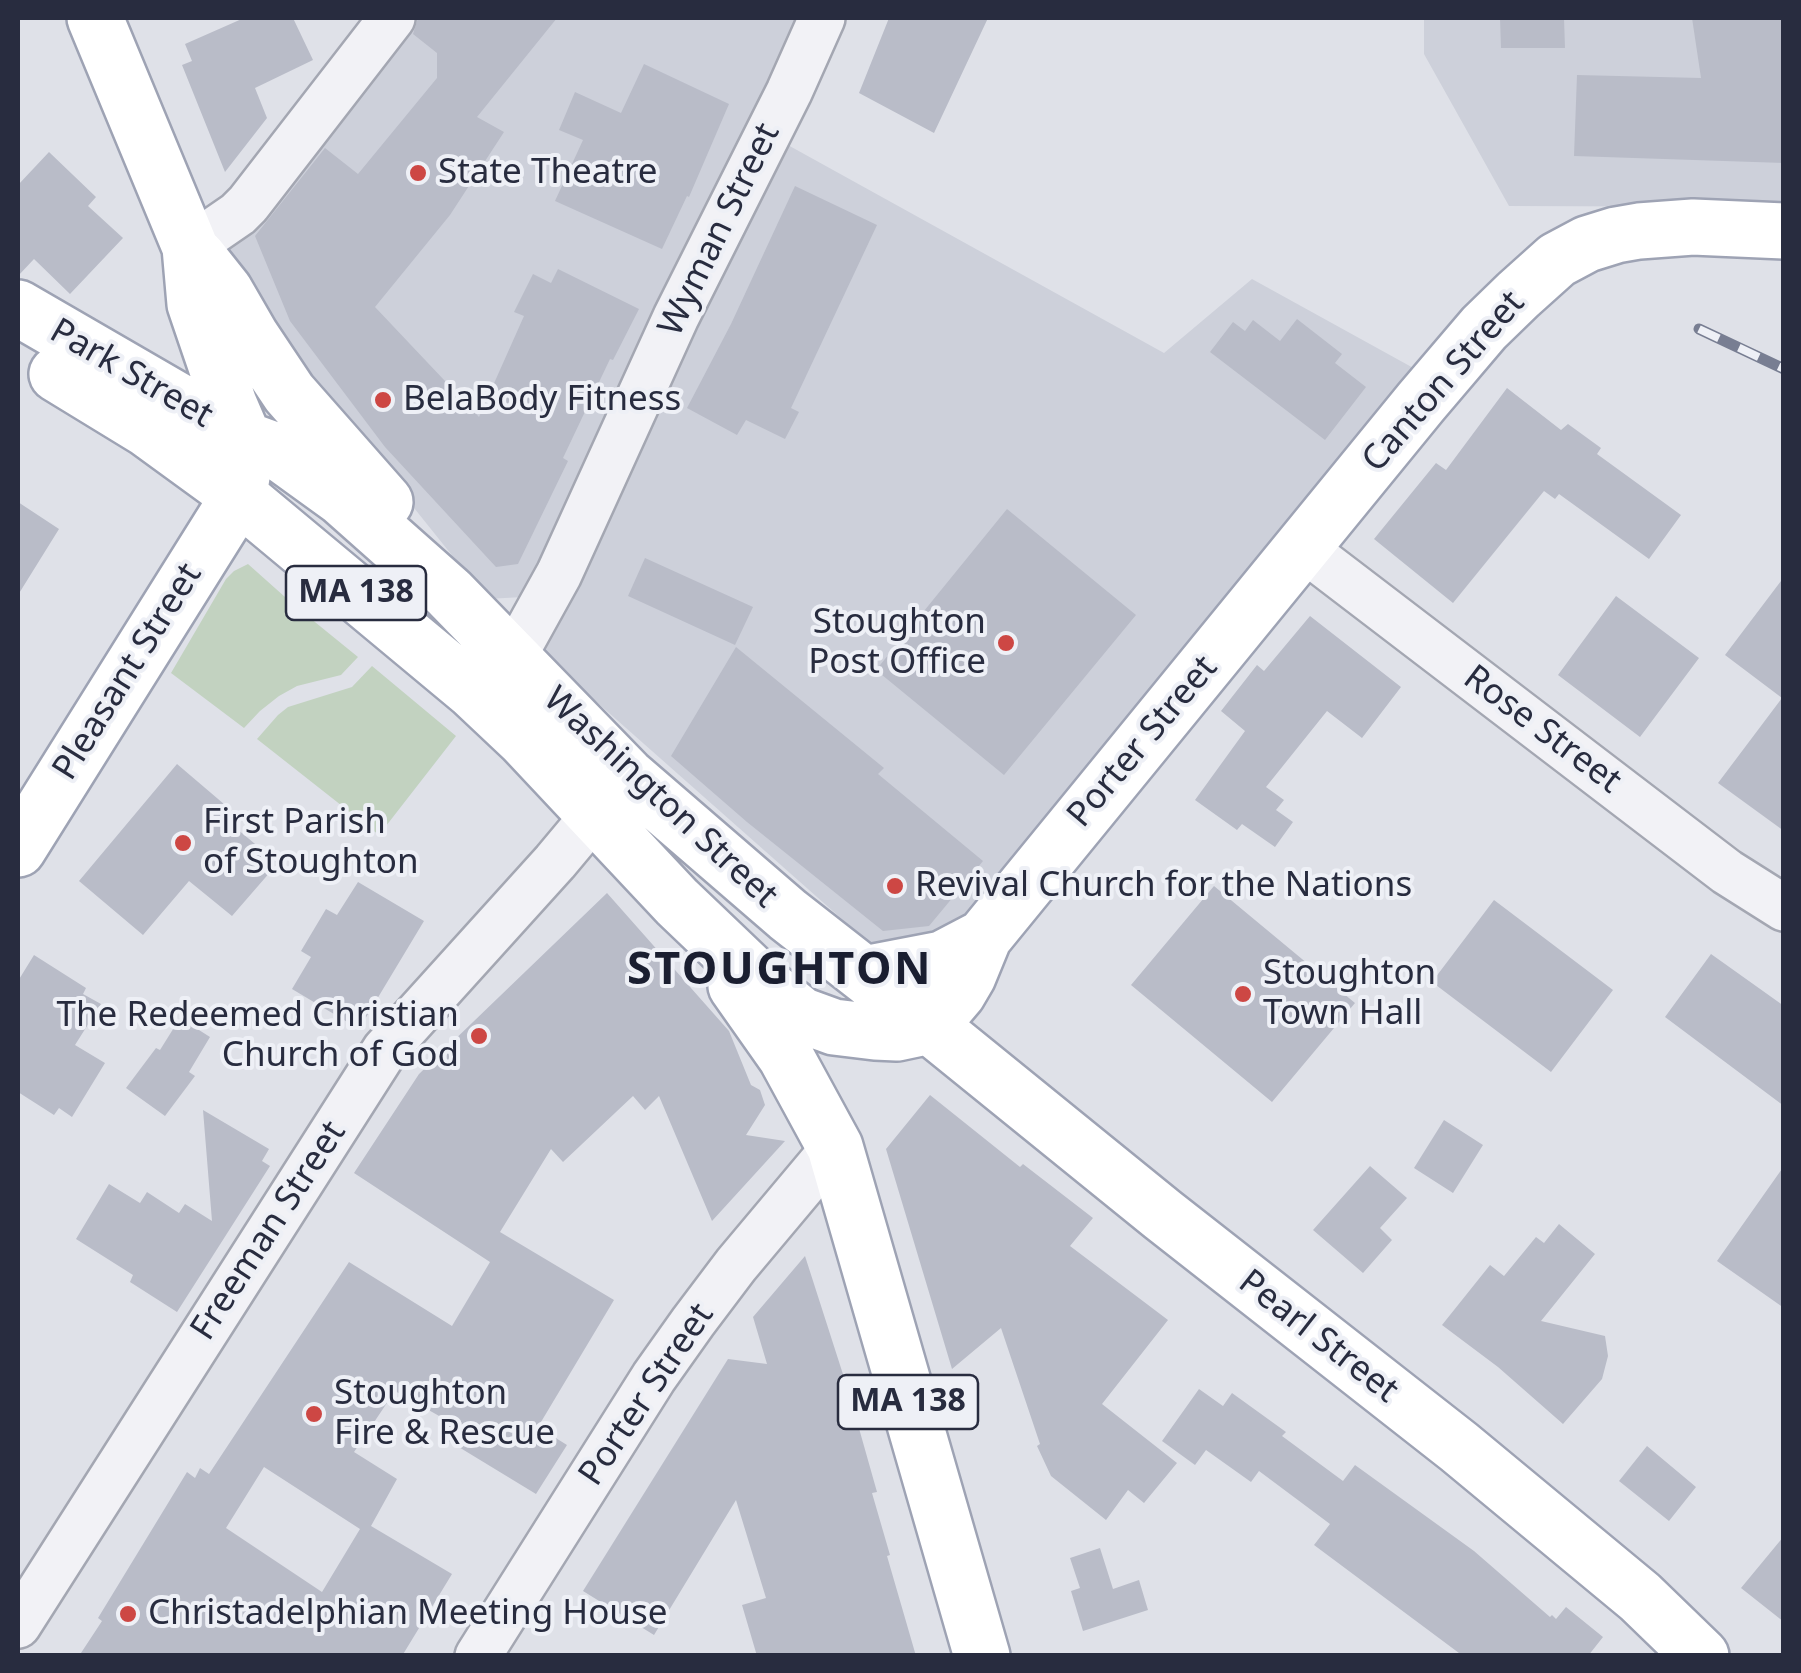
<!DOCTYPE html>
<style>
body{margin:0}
#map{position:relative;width:1801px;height:1673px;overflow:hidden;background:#dfe1e8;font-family:"Noto Sans",sans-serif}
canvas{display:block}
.frame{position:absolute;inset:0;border:20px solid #282c3f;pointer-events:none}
</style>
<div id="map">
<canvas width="1801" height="1673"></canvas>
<div class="frame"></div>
</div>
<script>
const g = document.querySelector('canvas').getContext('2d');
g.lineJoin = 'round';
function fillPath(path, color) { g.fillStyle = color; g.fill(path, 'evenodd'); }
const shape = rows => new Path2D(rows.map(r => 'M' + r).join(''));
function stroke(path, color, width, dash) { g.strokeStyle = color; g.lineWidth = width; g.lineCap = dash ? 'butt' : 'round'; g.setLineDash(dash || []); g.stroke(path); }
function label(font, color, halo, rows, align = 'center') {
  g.font = font + ' "Noto Sans",sans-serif'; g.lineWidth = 8; g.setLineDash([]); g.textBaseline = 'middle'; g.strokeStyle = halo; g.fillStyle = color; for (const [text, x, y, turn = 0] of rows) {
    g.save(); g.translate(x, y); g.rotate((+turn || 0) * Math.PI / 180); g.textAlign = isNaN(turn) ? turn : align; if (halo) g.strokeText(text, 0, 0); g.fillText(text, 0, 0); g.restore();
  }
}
fillPath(shape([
 [405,18,805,18,523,597,487,599,261,317,227,248],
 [1424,18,1783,18,1783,207,1509,206,1424,54],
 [777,139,1164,353,1252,279,1417,370,959,932,878,951,539,651]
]), '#cdd0da');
fillPath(shape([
 [248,564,294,605,358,657,341,675,297,686,279,696,260,711,244,728,171,673,226,579,234,571],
 [372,666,456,736,379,835,257,739,278,715,288,707,352,687]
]), '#c2d2c0');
fillPath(shape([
 [244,18,293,18,313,60,255,88,267,118,225,172,182,65,192,61,185,44],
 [418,18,557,18,477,117,504,132,450,215,375,307,479,417,524,316,514,312,533,274,551,283,558,269,639,309,613,360,610,359,563,458,568,461,518,564,496,567,385,447,290,321,255,236,325,148,358,174,437,78,437,53,413,34],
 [889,18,988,18,934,133,859,93],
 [1500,18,1564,18,1565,48,1501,48],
 [1692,18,1784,18,1784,163,1574,156,1577,75,1701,78],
 [644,64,729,104,689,197,687,196,662,249,555,201,583,140,559,130,575,92,621,113],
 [49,152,96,197,88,206,123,238,70,294,34,259,18,276,18,185],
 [795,186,877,225,791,408,799,412,785,439,746,420,737,435,687,408,731,324],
 [1297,319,1342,354,1335,363,1366,387,1325,440,1210,352,1233,322,1245,331,1253,320,1280,341],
 [1507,388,1561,430,1568,424,1601,448,1597,454,1681,515,1649,559,1559,494,1555,499,1544,491,1453,603,1374,539,1436,463,1446,470],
 [18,502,59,529,18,595],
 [1007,509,1136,615,1004,775,876,670],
 [645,558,753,607,735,645,628,596],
 [1784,577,1784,831,1718,783,1782,698,1725,655],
 [1616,596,1699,658,1640,737,1558,675],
 [1310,616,1401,687,1362,738,1327,711,1266,787,1284,800,1276,810,1293,822,1275,847,1242,824,1237,830,1195,800,1245,731,1221,711,1257,665,1264,671],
 [736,647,884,768,878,774,983,861,929,926,883,931,747,822,671,756],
 [177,764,238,816,231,824,278,863,232,916,189,881,143,935,79,881],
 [358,882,424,921,359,1029,292,989,311,957,301,951,326,909,337,915],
 [1214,886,1355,1003,1272,1102,1131,985],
 [607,893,729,1031,751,1085,760,1090,765,1105,746,1135,785,1141,712,1221,659,1096,645,1110,633,1096,563,1162,551,1149,500,1232,614,1300,538,1427,567,1445,536,1494,439,1435,448,1421,395,1391,354,1452,397,1479,371,1526,452,1574,402,1656,79,1656,102,1621,98,1618,187,1472,195,1478,200,1468,209,1474,349,1262,452,1326,490,1262,354,1173,419,1074],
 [264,1467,360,1529,322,1592,226,1528],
 [1494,900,1613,990,1551,1072,1432,982],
 [1711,954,1784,1006,1784,1106,1665,1017],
 [34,955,86,988,83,994,101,1004,75,1045,105,1063,72,1117,59,1108,54,1115,18,1092,18,981],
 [180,1018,210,1037,189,1072,195,1076,165,1116,126,1088,156,1048,160,1050],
 [930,1095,1020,1167,1023,1164,1093,1218,1070,1246,1168,1320,1102,1404,1177,1463,1144,1503,1128,1490,1106,1520,1051,1476,1037,1446,1040,1444,1001,1328,952,1369,886,1149],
 [203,1110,269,1149,262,1161,270,1166,177,1312,130,1282,133,1275,76,1239,109,1184,140,1203,147,1192,179,1213,185,1204,212,1221],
 [1444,1120,1483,1145,1453,1193,1414,1168],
 [1370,1166,1407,1198,1380,1228,1392,1240,1363,1273,1313,1230],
 [1784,1166,1784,1308,1717,1261],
 [1559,1224,1595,1254,1541,1321,1605,1336,1608,1356,1602,1379,1563,1424,1498,1367,1442,1325,1490,1265,1504,1276,1536,1237,1544,1243],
 [805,1256,849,1393,877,1492,872,1493,890,1555,887,1556,916,1656,757,1656,742,1605,766,1598,736,1500,654,1635,583,1591,728,1359,767,1364,753,1317],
 [1199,1389,1223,1406,1232,1393,1286,1432,1282,1436,1343,1481,1355,1465,1474,1551,1550,1617,1552,1615,1556,1619,1566,1607,1603,1637,1588,1656,1463,1656,1314,1545,1330,1524,1259,1471,1251,1482,1206,1450,1195,1465,1162,1441],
 [1647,1446,1696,1487,1669,1521,1619,1481],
 [1784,1536,1784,1622,1741,1588],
 [1100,1548,1113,1589,1139,1580,1148,1610,1083,1631,1071,1591,1080,1588,1070,1558]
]), '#b9bcc8');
const minor = shape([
 [190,247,238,214,248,204,392,18],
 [1303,548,1727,872,1784,908],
 [512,659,559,574,676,317,789,92,822,18],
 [18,1625,385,1050,555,862,616,789],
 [478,1656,654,1377,693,1322,736,1265,835,1147]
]);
const major = shape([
 [198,257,225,291,251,336,289,393,385,502],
 [18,308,244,439,277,451,342,498,449,593,627,776,788,915,930,1026,1163,1215,1459,1447,1640,1597,1701,1656],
 [57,374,147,429,239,496,472,690,524,739,677,902,763,984,801,1015,834,1027,875,1032,897,1033,930,1026],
 [18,849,239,496,245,457,244,439,229,404,195,304,190,247,95,18],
 [864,974,942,959,984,937],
 [736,986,786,1057,835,1147,982,1656],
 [930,1026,958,993,968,976,984,937,1421,402,1484,328,1518,295,1557,260,1587,244,1616,235,1639,231,1693,227,1784,231]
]);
stroke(minor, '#a4a7b2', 50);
stroke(major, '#9ea3b4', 60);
stroke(minor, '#f2f2f6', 45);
stroke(major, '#fff', 55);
const rail = shape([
 [1699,329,1784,369]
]);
stroke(rail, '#787e92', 11);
stroke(rail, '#eef0f6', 8, [22]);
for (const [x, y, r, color] of [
 [418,173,10,"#cd4744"],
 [383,400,10,"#cd4744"],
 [1006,643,10,"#cd4744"],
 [183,843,10,"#cd4744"],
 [895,886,10,"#cd4744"],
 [1243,994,10,"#cd4744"],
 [479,1036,10,"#cd4744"],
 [314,1414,10,"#cd4744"],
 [128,1614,10,"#cd4744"]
]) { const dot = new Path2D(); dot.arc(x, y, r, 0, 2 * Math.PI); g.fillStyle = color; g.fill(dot); stroke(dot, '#eef0f6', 4); }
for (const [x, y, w] of [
 [356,593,140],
 [908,1402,140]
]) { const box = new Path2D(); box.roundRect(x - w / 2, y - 27, w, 54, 8); g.fillStyle = '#eef0f6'; g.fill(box); stroke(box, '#282c3f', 2.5); }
label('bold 32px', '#282c3f', null, [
 ["MA 138",356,593],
 ["MA 138",908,1402]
]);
label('35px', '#282c3f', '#eef0f6', [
 ["State Theatre",438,173],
 ["BelaBody Fitness",403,400],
 ["Stoughton",986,623,"right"],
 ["Post Office",986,663,"right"],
 ["First Parish",203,823],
 ["of Stoughton",203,863],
 ["Revival Church for the Nations",915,886],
 ["Stoughton",1263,974],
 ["Town Hall",1263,1014],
 ["The Redeemed Christian",459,1016,"right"],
 ["Church of God",459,1056,"right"],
 ["Stoughton",334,1394],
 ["Fire & Rescue",334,1434],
 ["Christadelphian Meeting House",148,1614]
], 'left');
label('35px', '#282c3f', '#eef0f6', [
 ["Wyman Street",720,230,-64],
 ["Park Street",131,374,30],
 ["Canton Street",1444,382,-49],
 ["Pleasant Street",128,672,-58],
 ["Rose Street",1542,730,37],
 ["Porter Street",1143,742,-50],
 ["Washington Street",660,798,43],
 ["Freeman Street",269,1231,-57],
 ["Pearl Street",1318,1337,38],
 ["Porter Street",647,1395,-56]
]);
g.letterSpacing = '2.5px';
label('bold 45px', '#1a1e30', '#eef0f6', [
 ["STOUGHTON",780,971]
]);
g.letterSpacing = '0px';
</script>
